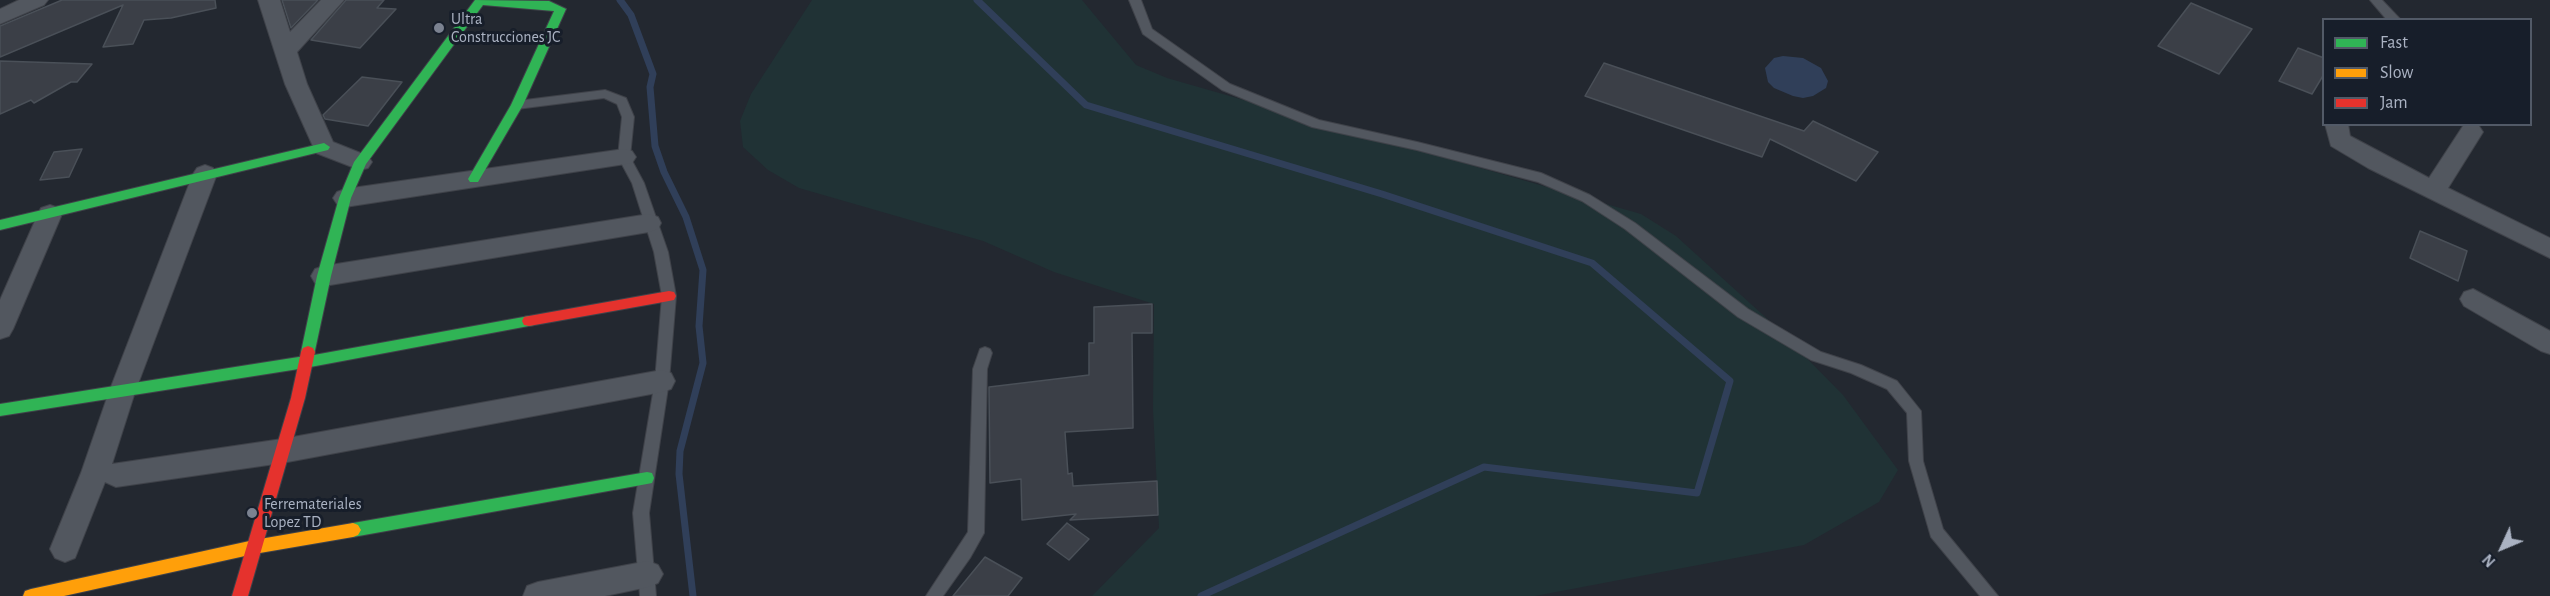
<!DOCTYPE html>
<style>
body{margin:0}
#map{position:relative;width:2550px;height:596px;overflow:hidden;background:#232830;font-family:"Alegreya Sans",sans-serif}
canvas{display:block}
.legend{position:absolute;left:2322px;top:18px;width:210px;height:108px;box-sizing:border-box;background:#171e2a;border:2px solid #525a67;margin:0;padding:8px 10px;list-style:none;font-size:18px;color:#abb3c3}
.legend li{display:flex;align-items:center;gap:12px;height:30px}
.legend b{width:30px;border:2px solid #525a67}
.north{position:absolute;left:2472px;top:518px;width:60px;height:60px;-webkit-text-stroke:4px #171e2a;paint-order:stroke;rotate:226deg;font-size:16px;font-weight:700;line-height:24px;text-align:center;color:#abb3c3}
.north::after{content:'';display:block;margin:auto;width:21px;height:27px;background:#abb3c3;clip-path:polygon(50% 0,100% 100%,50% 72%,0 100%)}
</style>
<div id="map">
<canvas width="2550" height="596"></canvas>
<ul class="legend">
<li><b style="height:8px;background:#30b455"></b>Fast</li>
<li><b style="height:8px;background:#ff9f0a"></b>Slow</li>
<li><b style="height:8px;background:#e5322d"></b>Jam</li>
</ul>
<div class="north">N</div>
</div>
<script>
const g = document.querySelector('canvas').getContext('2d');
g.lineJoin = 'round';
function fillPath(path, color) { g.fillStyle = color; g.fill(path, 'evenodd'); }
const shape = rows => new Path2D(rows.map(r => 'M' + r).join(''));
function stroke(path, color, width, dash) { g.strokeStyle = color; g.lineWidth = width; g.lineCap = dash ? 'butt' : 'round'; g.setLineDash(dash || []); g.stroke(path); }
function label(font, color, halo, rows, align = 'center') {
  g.font = font + ' "Alegreya Sans",sans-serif'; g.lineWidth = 6; g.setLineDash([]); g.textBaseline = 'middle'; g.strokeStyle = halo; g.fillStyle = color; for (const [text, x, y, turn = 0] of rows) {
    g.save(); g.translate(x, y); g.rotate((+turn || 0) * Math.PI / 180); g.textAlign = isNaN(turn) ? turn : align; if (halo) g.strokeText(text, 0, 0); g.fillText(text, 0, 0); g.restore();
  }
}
fillPath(shape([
 [812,0,1082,0,1136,65,1167,78,1641,214,1676,236,1774,325,1843,395,1898,470,1879,502,1804,545,1535,596,1092,596,1159,528,1153,409,1154,304,1054,272,983,241,799,188,768,170,743,147,740,121,751,94]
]), '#203235');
fillPath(shape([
 [1783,56,1803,58,1821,68,1828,81,1826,88,1813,96,1803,98,1793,96,1774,88,1768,82,1765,68,1774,58]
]), '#303f59');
stroke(shape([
 [620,0,631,15,653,74,650,87,655,146,664,172,686,217,703,270,699,326,703,363,680,451,679,474,693,596],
 [977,0,1086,105,1382,194,1592,263,1730,381,1697,493,1484,467,1201,596]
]), '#303f59', 7);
const building = shape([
 [62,0,215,0,216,8,171,18,144,20,133,44,103,47,123,5,0,57,0,26,62,0],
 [282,0,318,0,291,28,282,0],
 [346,0,384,0,377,8,396,9,360,48,311,40,346,0],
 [2191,3,2252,29,2219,74,2158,46,2191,3],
 [2298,48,2324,58,2324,74,2312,94,2279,81,2298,48],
 [0,61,92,64,77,82,71,82,34,103,31,100,0,114,0,61],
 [1604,63,1804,131,1813,121,1878,152,1856,181,1770,139,1762,157,1585,96,1604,63],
 [362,77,402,82,368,126,325,119,323,115,362,77],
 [82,149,69,177,40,180,54,152,82,149],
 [2420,231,2467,251,2458,281,2410,258,2420,231],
 [1152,304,1152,333,1132,333,1133,428,1065,432,1068,474,1072,473,1073,486,1157,481,1158,515,1070,520,1076,514,1022,520,1021,479,990,483,989,387,1089,375,1089,343,1094,343,1094,307,1152,304],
 [1067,523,1089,539,1069,560,1047,544,1067,523],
 [985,557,1022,578,1008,596,953,596,985,557]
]);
fillPath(building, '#3b3f47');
stroke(building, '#4a5058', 1.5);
const lane = shape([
 [1129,0,1141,0,1152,29,1230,84,1319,120,1417,142,1541,173,1590,195,1635,223,1748,309,1821,352,1861,365,1897,381,1921,411,1923,461,1943,529,1998,596,1980,596,1931,537,1909,461,1907,413,1887,389,1851,373,1811,360,1738,317,1625,229,1582,201,1538,182,1417,150,1312,127,1222,90,1143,34,1129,0],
 [2370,0,2382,0,2401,20,2387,20,2370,0],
 [605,90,626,98,634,117,630,157,644,183,668,252,676,296,669,381,649,513,656,596,640,596,633,513,655,381,662,296,654,252,632,183,618,157,622,117,617,104,604,98,517,109,511,105,517,101,605,90],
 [985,347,990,349,992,353,987,369,984,533,970,558,943,596,926,596,968,532,973,369,980,349,985,347]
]);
const street = shape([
 [19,0,48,0,44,5,0,24,0,9,19,0],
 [258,0,280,0,290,32,321,0,344,0,297,52,307,84,333,142,368,156,372,162,368,168,360,170,316,153,285,84,258,0],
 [2325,124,2348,124,2350,136,2429,178,2463,126,2479,126,2483,132,2448,188,2550,238,2550,258,2368,168,2331,146,2325,124],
 [624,149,632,151,636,157,632,163,345,207,337,204,333,198,337,192,345,189,624,149],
 [205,165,213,168,217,174,135,392,112,464,282,439,662,370,671,373,675,381,671,389,662,392,282,463,116,487,105,482,75,558,65,562,55,558,50,549,81,473,109,392,193,174,197,168,205,165],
 [50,205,59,208,62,214,13,329,9,336,0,339,0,300,38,214,41,208,50,205],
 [649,214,658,217,661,223,658,229,649,232,324,286,315,283,311,276,315,269,324,266,649,214],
 [2473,289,2550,331,2550,354,2541,351,2464,306,2460,299,2464,292,2473,289],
 [648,561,658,565,663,574,658,583,648,587,605,596,523,596,527,586,538,582,648,561]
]);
const fast = shape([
 [475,0,549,1,566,9,523,105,478,182,470,182,468,179,511,105,554,11,483,5,366,164,351,198,331,276,314,355,529,316,534,317,536,321,534,325,305,368,0,416,0,404,305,356,301,352,317,276,339,198,354,162,475,0],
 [324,143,330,147,328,150,0,230,0,220,324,143],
 [647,472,652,473,654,478,652,483,647,484,353,537,348,535,345,530,348,525,353,523,647,472]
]);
const slow = shape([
 [353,523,358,525,361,530,358,535,353,537,254,554,64,596,23,596,25,591,31,589,254,540,353,523]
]);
const jam = shape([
 [669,291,674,292,676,296,674,300,669,301,529,326,524,325,522,321,524,317,529,316,669,291],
 [308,346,313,348,315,352,305,398,248,596,232,596,291,398,301,352,303,348,308,346]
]);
stroke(lane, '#3f4249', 2);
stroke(street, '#3f4249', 2);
stroke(fast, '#3f4249', 2);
stroke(slow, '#3f4249', 2);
stroke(jam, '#3f4249', 2);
fillPath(lane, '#52575f');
fillPath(street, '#52575f');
fillPath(fast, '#30b455');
fillPath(slow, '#ff9f0a');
fillPath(jam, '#e5322d');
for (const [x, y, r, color] of [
 [439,28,6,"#7b8290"],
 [252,513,6,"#7b8290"]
]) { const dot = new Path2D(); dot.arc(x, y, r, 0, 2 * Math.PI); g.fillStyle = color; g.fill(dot); stroke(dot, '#171e2a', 2); }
label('16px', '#abb3c3', '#171e2a', [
 ["Ultra",451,19],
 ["Construcciones JC",451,37],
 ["Ferremateriales",264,504],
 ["Lopez TD",264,522]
], 'left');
</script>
